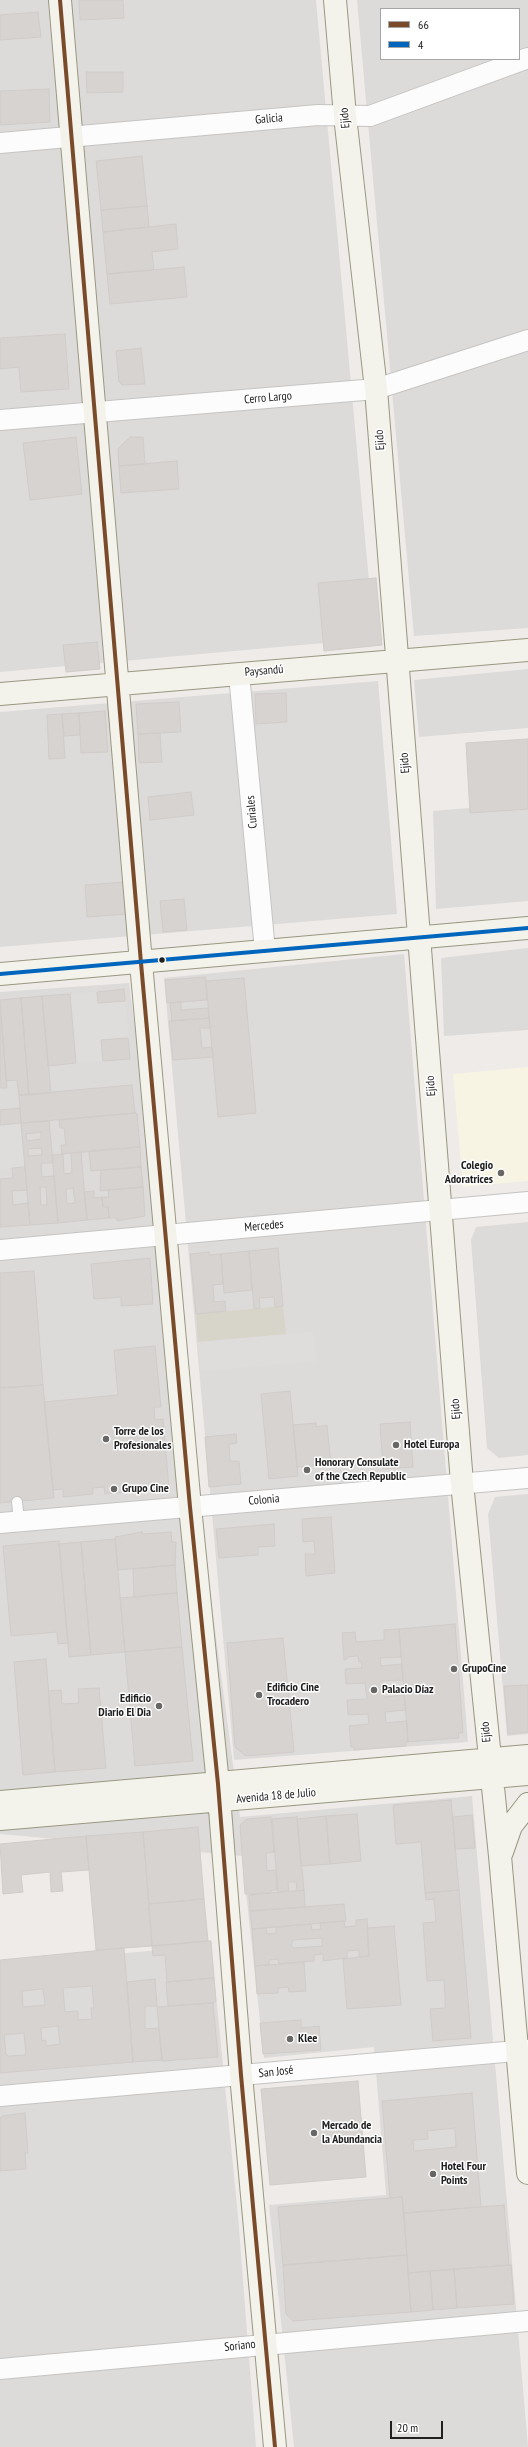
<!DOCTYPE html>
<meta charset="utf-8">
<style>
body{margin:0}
#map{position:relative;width:528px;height:2447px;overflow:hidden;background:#eeebe8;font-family:"PT Sans Narrow",sans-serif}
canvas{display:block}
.legend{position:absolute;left:380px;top:8px;width:140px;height:52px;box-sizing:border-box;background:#fff;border:1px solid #a6a6a6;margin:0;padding:5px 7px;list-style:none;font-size:12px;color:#202020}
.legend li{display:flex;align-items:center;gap:8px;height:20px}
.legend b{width:20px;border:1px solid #a6a6a6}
.scale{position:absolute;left:390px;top:2421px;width:53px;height:18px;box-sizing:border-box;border:2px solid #202020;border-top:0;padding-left:5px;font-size:12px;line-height:14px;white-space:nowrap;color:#202020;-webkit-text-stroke:3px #fff;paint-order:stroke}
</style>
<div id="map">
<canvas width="528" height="2447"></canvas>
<ul class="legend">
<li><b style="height:5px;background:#7a4b2a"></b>66</li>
<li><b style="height:5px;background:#0065bd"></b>4</li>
</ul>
<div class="scale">20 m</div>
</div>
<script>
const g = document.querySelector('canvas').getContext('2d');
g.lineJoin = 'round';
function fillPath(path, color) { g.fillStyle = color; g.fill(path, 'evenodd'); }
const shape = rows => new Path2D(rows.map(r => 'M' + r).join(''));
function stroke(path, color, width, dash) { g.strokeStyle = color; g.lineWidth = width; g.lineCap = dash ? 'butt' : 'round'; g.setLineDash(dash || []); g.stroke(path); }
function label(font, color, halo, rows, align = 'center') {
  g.font = font + ' "PT Sans Narrow",sans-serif'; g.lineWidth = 3; g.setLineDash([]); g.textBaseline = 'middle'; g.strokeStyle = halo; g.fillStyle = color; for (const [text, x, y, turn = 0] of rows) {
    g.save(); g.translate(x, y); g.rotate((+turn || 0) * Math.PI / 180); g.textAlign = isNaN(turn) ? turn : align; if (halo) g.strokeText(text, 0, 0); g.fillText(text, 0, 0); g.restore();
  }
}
fillPath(shape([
 [0,0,316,0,373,625,357,640,0,672],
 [357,0,528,0,528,628,414,636],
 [381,9,519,9,519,59,381,59],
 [528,669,528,728,419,737,414,680],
 [378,681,397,914,0,947,0,712],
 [528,803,528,901,436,909,433,811],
 [528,948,528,1030,444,1036,441,958],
 [404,954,468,1742,234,1760,164,978],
 [129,983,240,1817,472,1796,528,2447,294,2447,269,2205,386,2195,374,2047,264,2058,242,1856,0,1834,0,992],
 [528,1222,528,1455,499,1458,487,1448,471,1240,476,1227],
 [528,1494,528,1734,507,1736,488,1514,495,1497],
 [211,1945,238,2216,256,2447,0,2447,0,1965]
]), '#dddbda');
fillPath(shape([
 [528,1067,528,1181,463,1187,453,1074]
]), '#f7f4e4');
fillPath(shape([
 [283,1306,286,1334,198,1342,196,1314]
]), '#d7d4ca');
fillPath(shape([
 [97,992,98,1003,125,1001,128,1038,101,1040,103,1061,76,1063,70,994],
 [21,1123,25,1167,0,1169,0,1125],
 [314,1332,316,1361,201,1371,198,1342]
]), '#dedddc');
const building = shape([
 [79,0,123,0,124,18,80,20,79,0],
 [38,12,41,37,0,40,0,15,38,12],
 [86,72,123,72,123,92,87,93,86,72],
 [49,89,50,122,0,125,0,91,49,89],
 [142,156,147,206,101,210,96,161,142,156],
 [147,206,149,227,103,232,101,210,147,206],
 [176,224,178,249,152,252,154,270,107,274,103,232,176,224],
 [184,267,187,297,110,304,107,274,184,267],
 [65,334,69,389,21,392,19,367,0,369,0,338,65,334],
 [141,348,145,384,122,385,119,382,116,351,141,348],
 [76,437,82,494,30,500,23,443,76,437],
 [130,437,143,437,145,464,119,466,118,449,130,437],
 [177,461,179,489,121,493,119,466,177,461],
 [376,578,382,645,324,651,318,583,376,578],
 [97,642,100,669,66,672,63,645,97,642],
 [286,693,287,722,256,724,255,694,286,693],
 [179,702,181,732,138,734,136,704,179,702],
 [105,711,108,752,81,753,79,713,105,711],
 [79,713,80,735,64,736,62,714,79,713],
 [62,714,65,758,49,759,47,715,62,714],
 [160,733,162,762,139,763,138,734,160,733],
 [528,739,528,809,470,813,466,743,528,739],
 [191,792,194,815,150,820,148,797,191,792],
 [125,882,127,914,87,917,85,885,125,882],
 [184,899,187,930,163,932,160,901,184,899],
 [205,977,207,1000,167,1003,165,980,205,977],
 [244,978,256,1113,218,1117,206,981,244,978],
 [124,989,125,1001,98,1003,97,992,124,989],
 [70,994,76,1063,48,1066,42,996,70,994],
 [42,996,51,1093,29,1095,21,998,42,996],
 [21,998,29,1095,19,1095,17,1080,6,1081,0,1000,21,998],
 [181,1002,181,1010,208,1008,209,1018,172,1021,170,1003,181,1002],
 [0,1005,7,1088,0,1088,0,1005],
 [209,1018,210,1028,200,1028,202,1048,212,1047,213,1057,173,1060,169,1021,209,1018],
 [128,1038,130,1059,103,1061,101,1040,128,1038],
 [132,1085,135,1113,21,1123,19,1095,132,1085],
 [20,1108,21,1123,0,1125,0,1110,20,1108],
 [135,1113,137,1113,140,1147,62,1154,61,1145,66,1145,64,1128,60,1128,59,1120,135,1113],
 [49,1121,53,1163,41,1163,42,1177,54,1176,58,1223,30,1225,21,1123,49,1121],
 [41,1132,41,1139,27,1141,26,1134,41,1132],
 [41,1148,42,1155,28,1156,28,1149,41,1148],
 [40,1187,46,1187,47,1205,41,1205,40,1187],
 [140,1147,141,1167,91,1171,89,1151,140,1147],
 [81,1152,87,1220,58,1223,52,1155,63,1154,64,1174,72,1173,71,1153,81,1152],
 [73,1188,75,1203,67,1204,66,1189,73,1188],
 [25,1167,27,1190,12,1191,13,1205,28,1203,30,1225,0,1227,0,1179,13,1178,12,1168,25,1167],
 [141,1167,143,1187,100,1191,101,1170,141,1167],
 [143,1187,145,1216,117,1221,117,1218,109,1218,108,1207,103,1207,102,1197,109,1197,108,1190,143,1187],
 [94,1191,94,1198,102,1197,103,1207,108,1207,109,1218,87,1220,84,1192,94,1191],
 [278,1248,283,1306,275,1307,274,1297,259,1298,260,1308,254,1309,249,1251,278,1248],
 [249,1251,252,1290,224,1293,221,1254,249,1251],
 [209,1252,210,1255,221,1254,223,1284,213,1285,214,1302,225,1301,226,1311,196,1314,190,1254,209,1252],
 [150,1258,153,1304,121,1306,121,1297,94,1299,91,1264,150,1258],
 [34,1271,43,1385,0,1388,0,1273,34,1271],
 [155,1346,161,1407,154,1407,155,1420,163,1419,169,1488,105,1494,104,1487,93,1488,93,1494,63,1497,63,1489,53,1490,44,1402,118,1395,114,1350,155,1346],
 [43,1385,54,1498,0,1503,0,1388,43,1385],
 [290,1391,298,1476,269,1479,261,1394,290,1391],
 [410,1422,413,1467,383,1469,380,1424,410,1422],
 [316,1423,316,1427,327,1425,331,1464,297,1467,293,1425,316,1423],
 [236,1434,237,1443,229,1444,230,1461,239,1461,241,1484,209,1487,205,1437,236,1434],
 [331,1517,335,1573,306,1576,305,1554,315,1554,314,1541,303,1542,302,1519,331,1517],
 [274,1524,275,1546,258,1547,258,1555,219,1558,216,1529,274,1524],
 [142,1532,143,1534,171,1532,172,1542,176,1542,175,1565,118,1570,115,1537,142,1532],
 [115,1539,125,1652,91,1655,81,1542,115,1539],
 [59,1541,68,1643,58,1644,57,1632,11,1636,3,1546,59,1541],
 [81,1542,91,1655,69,1657,59,1544,81,1542],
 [175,1565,177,1593,134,1597,133,1569,175,1565],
 [177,1593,182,1647,125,1652,120,1598,177,1593],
 [455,1624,463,1733,458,1733,459,1738,408,1742,399,1629,455,1624],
 [399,1629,401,1657,380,1658,381,1666,402,1664,403,1680,382,1681,384,1697,404,1695,406,1710,385,1712,386,1723,407,1721,408,1742,406,1742,406,1746,354,1750,354,1747,351,1747,349,1726,369,1724,368,1714,348,1715,347,1700,367,1699,365,1683,346,1684,345,1669,362,1668,361,1661,359,1662,358,1656,347,1657,347,1659,344,1660,342,1633,355,1632,356,1642,384,1640,384,1630,399,1629],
 [283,1638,294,1752,246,1756,235,1747,227,1643,283,1638],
 [182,1647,193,1761,135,1766,125,1652,182,1647],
 [46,1659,55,1772,23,1775,14,1662,46,1659],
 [528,1685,528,1732,508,1734,504,1686,528,1685],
 [99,1688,106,1768,55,1772,48,1691,61,1690,62,1704,79,1703,78,1689,99,1688],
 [451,1800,459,1890,425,1893,421,1842,396,1844,393,1805,451,1800],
 [357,1814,361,1861,330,1864,326,1816,357,1814],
 [472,1815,475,1848,455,1849,453,1817,472,1815],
 [326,1816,330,1864,301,1866,297,1819,326,1816],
 [271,1817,274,1852,266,1853,267,1871,276,1870,277,1890,271,1890,271,1893,245,1894,240,1825,247,1819,271,1817],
 [297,1817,304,1890,297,1891,296,1882,288,1882,289,1891,278,1892,272,1819,297,1817],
 [198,1827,204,1899,149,1904,143,1832,198,1827],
 [143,1832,152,1946,96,1950,86,1836,143,1832],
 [86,1836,89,1870,61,1872,63,1891,51,1892,50,1872,21,1875,23,1892,3,1894,0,1844,86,1836],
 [304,1890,305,1907,250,1911,249,1895,304,1890],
 [459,1890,471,2038,433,2041,430,2009,445,2008,445,1996,444,1980,427,1981,423,1923,436,1922,434,1899,426,1900,425,1893,459,1890],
 [204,1899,208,1941,152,1946,149,1904,204,1899],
 [344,1904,346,1921,252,1929,250,1911,344,1904],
 [367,1919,369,1956,359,1957,359,1950,347,1951,347,1958,323,1961,323,1954,314,1955,314,1961,279,1964,278,1959,269,1960,269,1965,255,1966,252,1929,266,1928,267,1934,276,1933,276,1927,311,1924,312,1930,321,1929,320,1923,344,1921,345,1927,356,1926,356,1920,367,1919],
 [322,1938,322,1946,294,1948,291,1946,293,1940,322,1938],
 [394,1926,401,2005,347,2009,343,1959,369,1956,367,1928,394,1926],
 [208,1941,211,1941,214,1978,167,1982,165,1955,153,1956,152,1946,208,1941],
 [124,1948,133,2062,0,2073,0,1960,124,1948],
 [92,1986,94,2008,91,2008,92,2019,78,2020,78,2011,65,2012,63,1988,92,1986],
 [43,1989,45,2005,23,2007,22,1991,43,1989],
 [58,2026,60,2044,46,2046,46,2040,42,2041,41,2028,58,2026],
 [24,2033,26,2055,8,2056,6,2054,4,2035,24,2033],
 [304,1962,306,1991,289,1992,288,1987,278,1988,278,1993,257,1994,255,1966,304,1962],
 [214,1978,216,2001,213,2003,168,2006,166,1982,214,1978],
 [155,1979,157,2006,145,2006,145,2029,159,2028,162,2060,133,2062,127,1982,155,1979],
 [213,2003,218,2057,162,2061,157,2007,213,2003],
 [301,2020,301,2028,319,2026,321,2050,263,2054,260,2023,301,2020],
 [358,2081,366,2177,270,2185,261,2089,358,2081],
 [472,2093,481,2207,404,2213,402,2197,390,2198,382,2101,472,2093],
 [455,2128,456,2147,414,2151,413,2140,428,2139,427,2131,455,2128],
 [25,2113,28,2153,25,2153,26,2169,0,2171,0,2118,2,2116,25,2113],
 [402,2197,407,2255,283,2265,278,2207,402,2197],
 [504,2205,509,2265,408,2273,404,2213,504,2205],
 [407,2255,411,2312,293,2321,286,2314,283,2265,407,2255],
 [511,2265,514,2304,457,2308,454,2269,511,2265],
 [454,2269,457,2308,433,2310,430,2271,454,2269],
 [430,2271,433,2310,411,2312,408,2273,430,2271]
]);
fillPath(building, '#d6d3d1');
stroke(building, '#d1ccc9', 1);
const lane = shape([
 [17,1502,19,1521]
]);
const street = shape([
 [0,143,318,115,370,116,528,58],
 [0,420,376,389,528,340],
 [239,674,265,951],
 [0,1250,528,1202],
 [0,1523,528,1478],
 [0,2096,528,2050],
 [0,2369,528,2321]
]);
const secondary = shape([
 [60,0,141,963,190,1507,218,1784,241,2075,275,2447],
 [335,0,345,116,376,389,462,1483,500,1856,528,2173],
 [0,694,528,650],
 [0,974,528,928],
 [0,1802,528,1756],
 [0,1819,528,1774],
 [502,1852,511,1826,528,1804]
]);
stroke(lane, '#c5c4c3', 12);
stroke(street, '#c5c4c3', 22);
stroke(secondary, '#999780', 24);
stroke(lane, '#fcfcfc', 10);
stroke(street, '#fcfcfc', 20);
stroke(secondary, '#f4f3eb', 22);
stroke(shape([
 [60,0,141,963,190,1507,218,1784,241,2075,275,2447]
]), '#7a4b2a', 4);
stroke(shape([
 [0,974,528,928]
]), '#0065bd', 4);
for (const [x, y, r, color] of [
 [162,960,3.5,"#202020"],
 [501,1173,4,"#686766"],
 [106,1439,4,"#686766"],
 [396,1445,4,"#686766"],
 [307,1470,4,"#686766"],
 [114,1489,4,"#686766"],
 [454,1669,4,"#686766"],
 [374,1690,4,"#686766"],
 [259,1695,4,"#686766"],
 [159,1706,4,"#686766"],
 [290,2039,4,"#686766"],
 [314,2133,4,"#686766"],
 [433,2174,4,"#686766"]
]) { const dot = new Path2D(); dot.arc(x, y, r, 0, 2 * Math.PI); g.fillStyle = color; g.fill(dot); stroke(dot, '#fff', 1.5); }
label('12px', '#202020', '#fff', [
 ["Ejido",345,118,-96],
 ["Galicia",269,119,-5],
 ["Cerro Largo",268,398,-5],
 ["Ejido",380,440,-94],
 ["Paysandú",264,671,-5],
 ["Ejido",405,763,-95],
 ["Curiales",252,812,-95],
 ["Ejido",431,1086,-94],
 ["Mercedes",264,1226,-5],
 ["Ejido",456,1409,-95],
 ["Colonia",264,1500,-5],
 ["Ejido",486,1732,-96],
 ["Avenida 18 de Julio",276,1796,-5],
 ["San José",276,2072,-6],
 ["Soriano",240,2346,-6]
]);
label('bold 12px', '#202020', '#fff', [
 ["Colegio",493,1166,"right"],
 ["Adoratrices",493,1180,"right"],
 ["Torre de los",114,1432],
 ["Profesionales",114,1446],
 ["Hotel Europa",404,1445],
 ["Honorary Consulate",315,1463],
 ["of the Czech Republic",315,1477],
 ["Grupo Cine",122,1489],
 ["GrupoCine",462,1669],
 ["Edificio Cine",267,1688],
 ["Trocadero",267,1702],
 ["Palacio Díaz",382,1690],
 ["Edificio",151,1699,"right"],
 ["Diario El Dia",151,1713,"right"],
 ["Klee",298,2039],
 ["Mercado de",322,2126],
 ["la Abundancia",322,2140],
 ["Hotel Four",441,2167],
 ["Points",441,2181]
], 'left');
</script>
